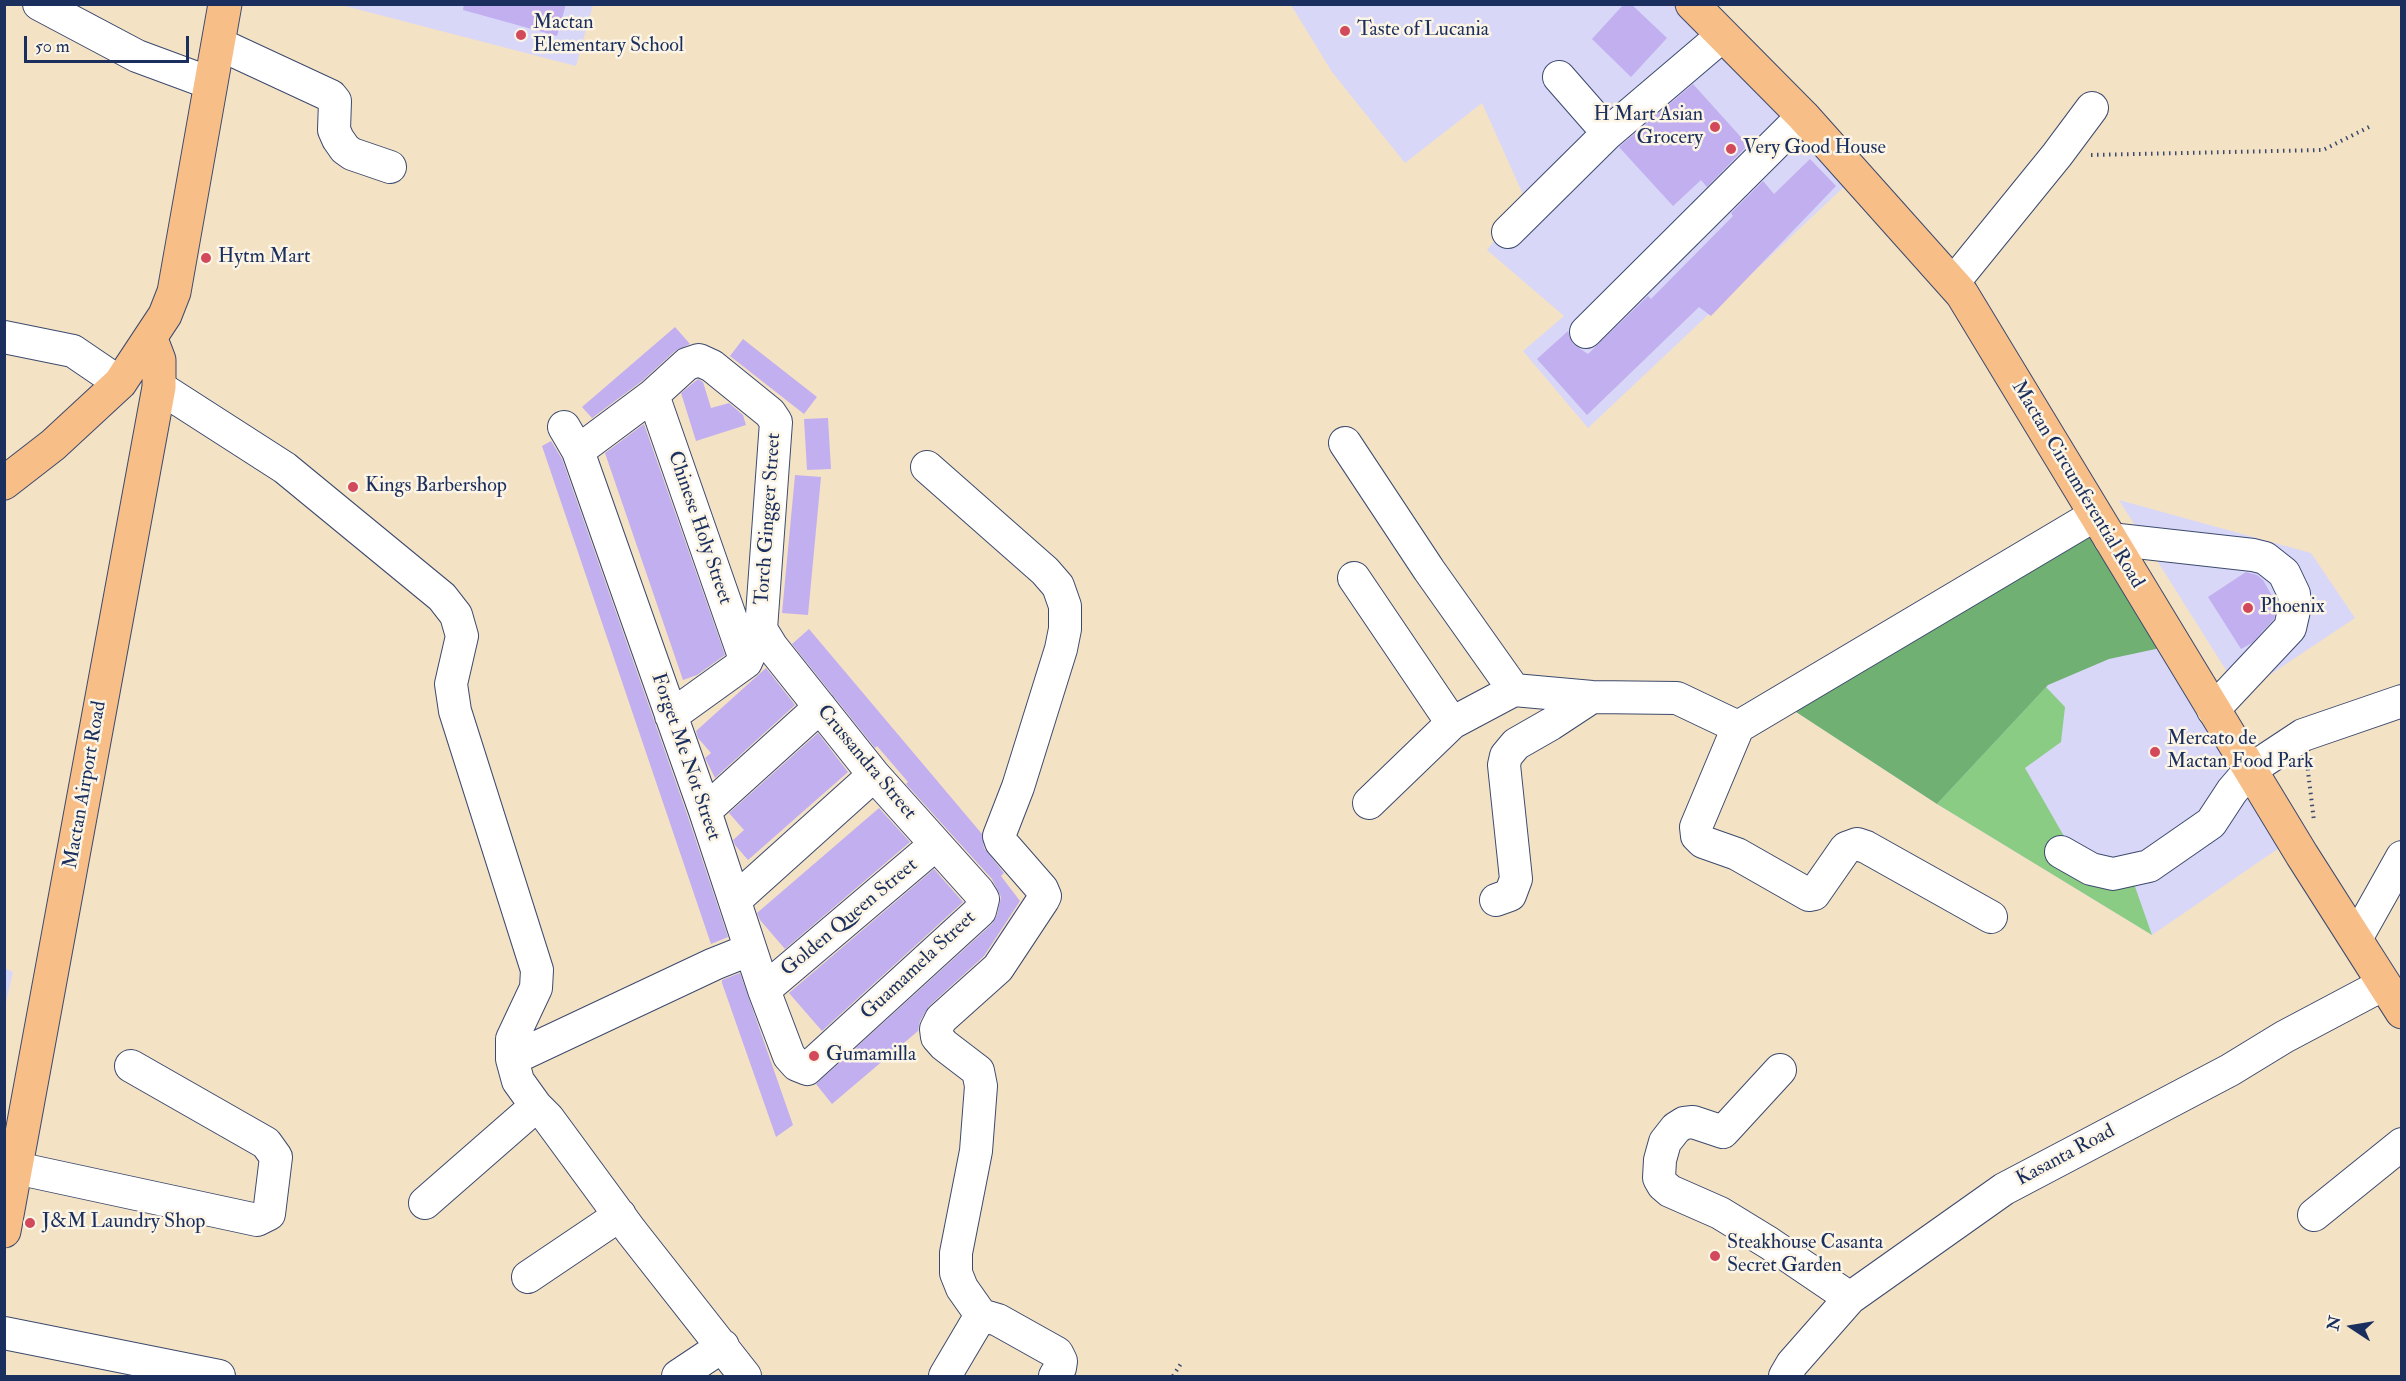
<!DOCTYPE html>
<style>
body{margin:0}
#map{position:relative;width:2406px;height:1381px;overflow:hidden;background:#f4e2c5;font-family:"IM FELL Double Pica",serif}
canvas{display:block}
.frame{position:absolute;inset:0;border:6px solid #1b2f5e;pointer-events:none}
.north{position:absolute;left:2322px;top:1297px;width:60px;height:60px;-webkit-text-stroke:4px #fcf5e5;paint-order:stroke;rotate:282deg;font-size:16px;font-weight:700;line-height:24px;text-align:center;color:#1b2f5e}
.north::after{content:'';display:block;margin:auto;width:21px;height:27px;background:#1b2f5e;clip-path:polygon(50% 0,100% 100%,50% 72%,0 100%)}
.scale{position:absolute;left:24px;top:36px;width:165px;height:27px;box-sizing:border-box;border:3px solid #1b2f5e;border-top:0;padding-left:8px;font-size:18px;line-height:21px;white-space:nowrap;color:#1b2f5e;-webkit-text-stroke:4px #fcf5e5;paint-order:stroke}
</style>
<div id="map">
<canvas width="2406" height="1381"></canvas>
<div class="frame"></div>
<div class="north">N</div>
<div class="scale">50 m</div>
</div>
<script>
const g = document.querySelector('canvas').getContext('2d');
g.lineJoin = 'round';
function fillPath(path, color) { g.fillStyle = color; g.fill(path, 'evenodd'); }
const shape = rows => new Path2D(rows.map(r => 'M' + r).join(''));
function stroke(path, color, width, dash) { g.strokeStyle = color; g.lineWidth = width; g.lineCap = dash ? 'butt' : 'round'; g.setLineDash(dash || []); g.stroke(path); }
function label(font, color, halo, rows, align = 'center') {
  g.font = font + ' "IM FELL Double Pica",serif'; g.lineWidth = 5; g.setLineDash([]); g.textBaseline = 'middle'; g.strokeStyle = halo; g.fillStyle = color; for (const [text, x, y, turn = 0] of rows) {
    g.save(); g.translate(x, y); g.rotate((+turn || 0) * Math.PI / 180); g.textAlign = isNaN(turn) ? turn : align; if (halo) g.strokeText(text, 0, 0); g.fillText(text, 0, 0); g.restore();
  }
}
fillPath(shape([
 [341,5,593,5,576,66],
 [1291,5,1676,5,1847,184,1588,428,1523,351,1564,316,1487,250,1526,201,1482,103,1405,163,1332,72],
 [2119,500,2311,553,2355,618,2241,694],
 [2089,528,2282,846,2152,935,1937,804,1793,710],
 [5,968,13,972,5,1007]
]), '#d8d7f8');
fillPath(shape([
 [2046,687,2065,707,2061,742,2025,768,2089,880,2126,861,2152,935,1937,804]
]), '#8bcc84');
fillPath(shape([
 [2089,528,2165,647,2109,659,2048,685,1937,804,1793,710]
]), '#70b072');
fillPath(shape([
 [464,4,566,4,557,36,463,10],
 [1624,4,1631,4,1667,38,1631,77,1592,39],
 [1693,84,1748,145,1707,187,1701,180,1673,206,1619,147],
 [1810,159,1836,186,1711,316,1699,307,1587,415,1537,359,1568,331,1573,344,1588,354,1648,296,1651,299,1733,216,1731,213,1763,181,1774,194],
 [675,327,690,344,675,351,642,381,592,418,582,407],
 [743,339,817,397,804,414,730,356],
 [698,379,703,382,711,408,729,403,743,415,746,425,696,441,681,393],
 [828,418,831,469,807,470,804,419],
 [644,424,725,655,697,675,683,680,605,453],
 [551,441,562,459,688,817,728,937,711,944,542,446],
 [795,475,821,477,808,615,782,613],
 [2246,572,2257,575,2263,580,2277,605,2274,619,2252,643,2241,649,2208,597],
 [809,629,982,834,984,848,1004,873,1001,876,1020,901,984,956,929,1006,920,1021,918,1031,832,1104,816,1084,992,924,997,915,1001,897,992,879,906,784,908,782,877,746,875,748,792,644],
 [766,668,795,705,715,778,705,758,711,753,698,738,696,731],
 [818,733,848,772,748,860,735,845,733,840,744,830,729,813],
 [879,808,910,842,785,949,760,920,757,913],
 [934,869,963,902,822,1031,789,993],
 [740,973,793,1125,776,1137,722,983,722,980]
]), '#c2afef');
const minor = shape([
 [39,4,137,56,210,83],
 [219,44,331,96,335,101,334,130,338,139,345,149,352,154,390,167],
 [1559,77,1608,133],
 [1508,232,1608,133,1722,36],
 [1953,283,2057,155,2092,108],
 [1586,332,1803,116],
 [4,337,73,351,120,383],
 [159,387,285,468,442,597,456,615,462,636,451,684,455,711,537,970,536,988,512,1039,512,1059,518,1081,536,1106,548,1118,631,1231,745,1376],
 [653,395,746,662],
 [564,427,578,451,705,811,764,990,789,1056,797,1065,807,1069,980,911,983,899,978,891,874,775,772,647,761,629],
 [1345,443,1429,570,1514,690],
 [578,451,653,395,687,364,699,360,712,366,770,413,776,422,761,629,746,662,671,716],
 [927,467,1045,571,1058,586,1065,606,1065,629,1061,649,1018,787,999,836,1001,842,1042,889,1045,896,1043,900,998,968,941,1019,936,1029,937,1037,944,1045,978,1071,981,1086,976,1151,956,1253,956,1273,962,1288,981,1315],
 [2110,539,2253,555,2265,558,2284,573,2294,594,2295,606,2290,628,2213,710],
 [1354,578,1452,723,1514,690,1592,697,1677,698,1738,727],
 [1369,803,1452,723],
 [705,811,820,707],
 [2061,852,2091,869,2113,874,2149,866,2211,823,2232,791,2250,770,2303,735,2402,701],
 [735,900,874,775],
 [1496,900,1510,895,1516,879,1504,765,1506,756,1516,744,1551,724,1592,697],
 [1991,917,1866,847,1857,844,1846,848,1814,894,1809,895,1737,854,1703,842,1697,836,1696,827,1738,727,2095,515],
 [2356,939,2402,857],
 [764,990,935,845],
 [512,1059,714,964,749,950],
 [1780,1070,1723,1132,1693,1122,1684,1123,1676,1128,1665,1142,1660,1160,1659,1178,1663,1185,1670,1191,1720,1213,1769,1243,1850,1298],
 [16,1168,257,1220,269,1214,276,1157,266,1143,131,1066],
 [425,1203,536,1106],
 [2314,1215,2402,1144],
 [528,1277,620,1215],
 [4,1333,219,1376],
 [678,1376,723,1346],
 [945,1376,981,1315,998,1320,1057,1353,1061,1361,1060,1368,1055,1376],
 [1785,1376,1792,1364,1850,1298,2004,1189,2230,1070,2284,1037,2384,984]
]);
const major = shape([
 [1692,4,1803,116,1962,294,2302,855,2402,1012],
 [4,483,53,445,120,383,165,315,174,292,225,4],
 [4,1231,159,387,159,360,151,339]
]);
stroke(minor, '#3c4a6d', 34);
stroke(major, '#3c4a6d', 35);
stroke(shape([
 [2091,155,2323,150,2369,127],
 [2307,763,2314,821],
 [1173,1376,1182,1362]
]), '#3c4a6d', 4, [1.5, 4.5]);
stroke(minor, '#fff', 32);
stroke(major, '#f7be88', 33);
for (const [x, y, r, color] of [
 [1345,31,6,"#d1495b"],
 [521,35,6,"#d1495b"],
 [1715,127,6,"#d1495b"],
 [1731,149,6,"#d1495b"],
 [206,258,6,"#d1495b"],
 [353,487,6,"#d1495b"],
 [2248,608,6,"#d1495b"],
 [2155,752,6,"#d1495b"],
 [814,1056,6,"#d1495b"],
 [30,1223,6,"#d1495b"],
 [1715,1256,6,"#d1495b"]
]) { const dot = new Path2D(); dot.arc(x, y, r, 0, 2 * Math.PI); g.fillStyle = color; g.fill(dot); stroke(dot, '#fcf5e5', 2); }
label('20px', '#1b2f5e', '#fcf5e5', [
 ["Mactan",533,24],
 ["Elementary School",533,47],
 ["Taste of Lucania",1357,31],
 ["H Mart Asian",1703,116,"right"],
 ["Grocery",1703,139,"right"],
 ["Very Good House",1743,149],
 ["Hytm Mart",218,258],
 ["Kings Barbershop",365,487],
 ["Phoenix",2260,608],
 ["Mercato de",2167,740],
 ["Mactan Food Park",2167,763],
 ["Gumamilla",826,1056],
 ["J&M Laundry Shop",42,1223],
 ["Steakhouse Casanta",1727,1244],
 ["Secret Garden",1727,1267]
], 'left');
label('20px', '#1b2f5e', '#fcf5e5', [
 ["Mactan Circumferential Road",2077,485,59],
 ["Torch Gingger Street",769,519,-86],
 ["Chinese Holy Street",699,528,71],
 ["Forget Me Not Street",685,757,71],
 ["Crussandra Street",866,763,50],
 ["Mactan Airport Road",86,785,-80],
 ["Golden Queen Street",850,918,-40],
 ["Guamamela Street",919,966,-43],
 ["Kasanta Road",2066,1156,-28]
]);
</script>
